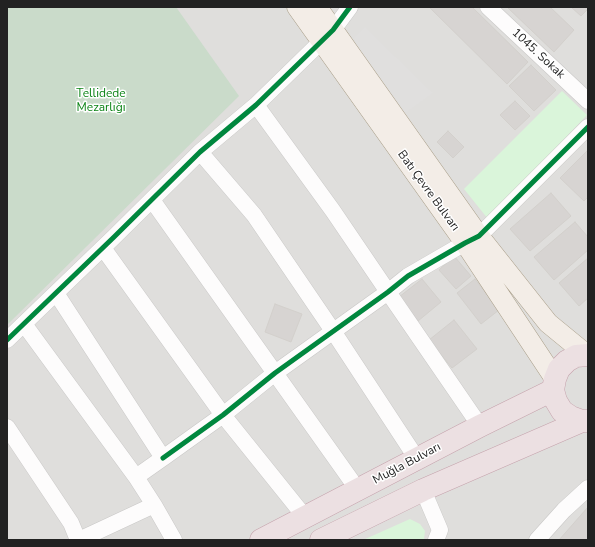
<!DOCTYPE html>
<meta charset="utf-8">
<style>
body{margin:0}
#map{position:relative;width:595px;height:547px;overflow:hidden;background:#f0eeeb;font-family:"Nunito Sans",sans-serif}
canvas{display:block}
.frame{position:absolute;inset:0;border:8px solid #222;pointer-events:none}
</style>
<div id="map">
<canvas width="595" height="547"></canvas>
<div class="frame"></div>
</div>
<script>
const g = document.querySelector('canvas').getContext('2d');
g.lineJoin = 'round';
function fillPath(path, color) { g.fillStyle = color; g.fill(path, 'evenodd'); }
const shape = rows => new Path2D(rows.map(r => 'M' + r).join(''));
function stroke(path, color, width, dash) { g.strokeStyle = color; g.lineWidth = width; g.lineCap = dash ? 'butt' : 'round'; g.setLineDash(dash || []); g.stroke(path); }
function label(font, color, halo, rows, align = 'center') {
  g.font = font + ' "Nunito Sans",sans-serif'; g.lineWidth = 3; g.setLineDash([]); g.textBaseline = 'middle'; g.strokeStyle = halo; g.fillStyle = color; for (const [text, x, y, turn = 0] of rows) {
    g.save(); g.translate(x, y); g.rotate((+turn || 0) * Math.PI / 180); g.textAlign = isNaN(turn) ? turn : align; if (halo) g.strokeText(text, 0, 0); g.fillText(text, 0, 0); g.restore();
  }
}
fillPath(shape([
 [7,7,588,7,588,540,7,540]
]), '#dfdedc');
fillPath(shape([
 [7,7,176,7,239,96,7,325]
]), '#cadbca');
fillPath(shape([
 [562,91,587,115,488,219,464,189],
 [410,519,420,524,425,531,424,539,422,540,363,540]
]), '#daf5da');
fillPath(shape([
 [365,27,433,93,404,114,356,47,354,37]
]), '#e0dfde');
const building = shape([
 [429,7,472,7,528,62,507,84,429,7],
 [507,7,550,7,574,30,554,52,507,7],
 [571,7,588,7,588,9,581,16,571,7],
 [531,65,556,90,534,111,509,86,531,65],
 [515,101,530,116,515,130,500,115,515,101],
 [448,131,464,147,453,158,437,142,448,131],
 [588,150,588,197,584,201,560,178,588,150],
 [551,193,571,216,530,251,510,229,551,193],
 [575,222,588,237,588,250,554,280,534,257,575,222],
 [454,256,471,276,456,289,439,270,454,256],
 [588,258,588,298,579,306,559,283,588,258],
 [422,279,441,302,418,321,399,297,422,279],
 [475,279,499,310,481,324,457,293,475,279],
 [275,304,302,314,291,342,265,332,275,304],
 [454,320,477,349,452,368,429,340,454,320],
 [588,507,588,540,559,540,588,507]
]);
fillPath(building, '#d7d4d2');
stroke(building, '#d3d0cc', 1);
const minor = shape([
 [488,7,588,101],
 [256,105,333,211,388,292,480,426],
 [200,152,254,215,333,331,417,459],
 [152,200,358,490],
 [103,248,223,415,305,517],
 [56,293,163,458,136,477],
 [24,324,136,477,154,505],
 [7,340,114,237,200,152,256,105,333,30,350,7],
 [7,427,71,523,78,540],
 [163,458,223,415,275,373,388,292,408,276,465,243,479,236,588,127],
 [423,490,440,530,436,540],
 [79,540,154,505,174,540],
 [537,540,564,510,588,488]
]);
const major = shape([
 [297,7,465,243,555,379],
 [317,7,479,236,548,323,587,355]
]);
const highway = shape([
 [588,355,576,356,567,361,559,369,555,379,553,390,556,401,562,411,571,417,582,421,588,421],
 [261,540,480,426,553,390],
 [321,540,423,490,582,421]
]);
stroke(minor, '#c9c8c7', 17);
stroke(major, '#a79c86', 21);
stroke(highway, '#c5a2ac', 23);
stroke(minor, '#fdfcfc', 16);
stroke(major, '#f3ede7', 20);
stroke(highway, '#ece0e2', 22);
stroke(shape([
 [7,340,114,237,200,152,256,105,333,30,350,7],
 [163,458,223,415,275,373,388,292,408,276,465,243,479,236,588,127]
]), '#00873e', 5);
label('12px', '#222', '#fff', [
 ["1045. Sokak",538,54,43],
 ["Batı Çevre Bulvarı",428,191,54],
 ["Muğla Bulvarı",407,464,-28]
]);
label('12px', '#0c8416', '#fff', [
 ["Tellidede",101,94],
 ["Mezarlığı",101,108]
]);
</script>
